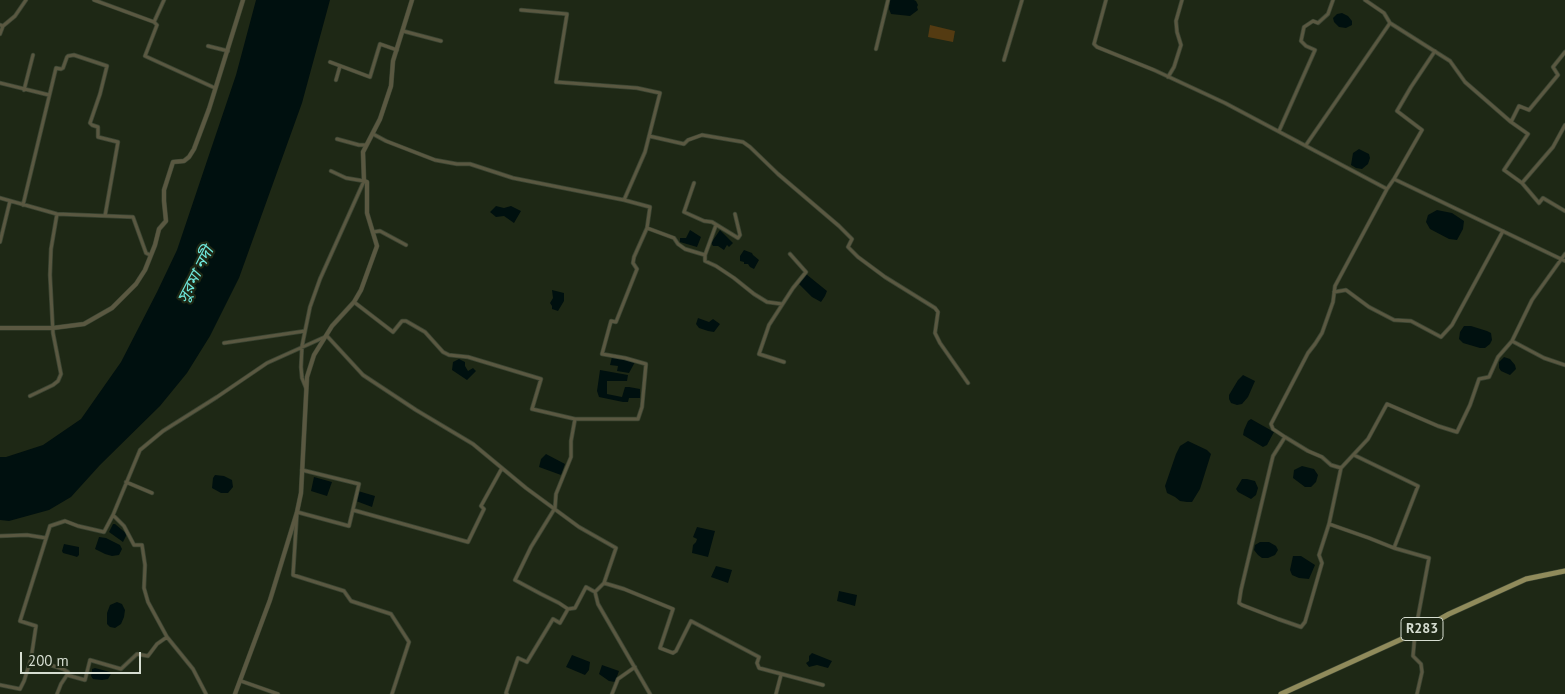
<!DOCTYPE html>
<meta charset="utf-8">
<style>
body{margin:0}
#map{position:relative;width:1565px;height:694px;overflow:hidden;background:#1e2815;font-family:"PT Sans",sans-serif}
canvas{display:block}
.scale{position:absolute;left:20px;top:652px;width:121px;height:22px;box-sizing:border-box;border:2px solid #d6ddd1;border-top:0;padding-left:6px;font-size:15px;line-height:18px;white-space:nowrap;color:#d6ddd1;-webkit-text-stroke:4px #1e2815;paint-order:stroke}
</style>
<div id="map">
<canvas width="1565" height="694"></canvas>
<div class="scale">200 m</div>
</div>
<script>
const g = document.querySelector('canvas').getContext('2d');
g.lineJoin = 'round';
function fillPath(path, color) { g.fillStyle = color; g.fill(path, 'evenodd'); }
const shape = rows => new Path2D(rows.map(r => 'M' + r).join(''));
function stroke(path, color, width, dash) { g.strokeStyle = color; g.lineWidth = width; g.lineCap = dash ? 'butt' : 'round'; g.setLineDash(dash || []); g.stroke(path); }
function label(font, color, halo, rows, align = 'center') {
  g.font = font + ' "PT Sans","Noto Sans Bengali",sans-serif'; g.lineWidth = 4.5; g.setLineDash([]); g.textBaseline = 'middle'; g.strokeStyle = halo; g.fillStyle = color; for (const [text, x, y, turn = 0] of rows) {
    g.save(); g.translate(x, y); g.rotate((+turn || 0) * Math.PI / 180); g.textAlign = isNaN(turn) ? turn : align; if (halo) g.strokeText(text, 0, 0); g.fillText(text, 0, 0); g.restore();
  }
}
fillPath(shape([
 [930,25,955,31,953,42,928,37]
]), '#543b12');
fillPath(shape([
 [256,0,330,0,302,103,239,278,210,336,187,373,160,406,100,465,71,497,49,510,9,521,0,520,0,457,6,457,43,445,81,419,121,362,157,292,177,250,212,146,236,75],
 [890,0,914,0,916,1,918,5,917,7,918,10,910,16,891,14,889,9],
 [1342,13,1348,16,1352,21,1352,25,1346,28,1339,27,1334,22,1333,18,1337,14],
 [1359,149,1369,154,1370,158,1368,164,1362,169,1356,168,1351,165,1353,153],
 [496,206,504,208,511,206,521,211,514,223,504,216,496,217,490,212],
 [1437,210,1452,213,1464,221,1463,229,1457,240,1449,239,1430,229,1426,222,1428,215],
 [690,230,701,237,697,247,680,242,680,238,686,238],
 [720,230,733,243,729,247,727,245,724,250,718,246,713,246,711,243],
 [744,250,752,253,753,255,759,260,754,269,750,267,748,264,744,264,744,262,740,261,740,256],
 [806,274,827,291,825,296,821,302,812,297,799,284],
 [552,290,564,293,564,301,558,311,552,309,552,306,550,303,553,298],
 [698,318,709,322,713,319,720,324,714,332,708,331,699,328,696,324],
 [1464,326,1471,326,1487,331,1491,333,1492,340,1490,344,1485,348,1480,348,1463,343,1459,339,1460,332],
 [612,357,631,360,635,362,629,373,617,371,618,366,610,365],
 [1504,357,1510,359,1515,365,1516,369,1510,375,1501,371,1499,368,1499,362],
 [459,359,465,362,465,366,468,371,473,368,476,371,467,380,452,370,453,362],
 [600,370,628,375,627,381,607,381,607,394,622,397,625,387,629,387,640,389,640,398,629,398,628,402,623,402,599,397,597,391],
 [1243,375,1255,381,1248,397,1242,404,1237,405,1231,403,1229,399,1229,395,1238,380],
 [1251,419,1274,432,1267,445,1263,447,1243,435,1244,430,1248,421],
 [1188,441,1207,450,1211,454,1200,489,1192,502,1187,502,1180,501,1175,497,1167,493,1165,486,1176,454,1180,446],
 [546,454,565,464,561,475,539,467,541,459],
 [1302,466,1314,469,1318,475,1316,482,1311,487,1305,487,1293,478,1294,470],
 [215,475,224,476,232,480,233,487,228,493,221,493,212,488,213,478],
 [314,477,332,482,327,496,311,491],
 [1242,479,1247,479,1255,481,1258,488,1256,495,1251,499,1238,492,1236,489],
 [358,491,375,496,372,507,356,501],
 [113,524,115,524,127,534,123,542,109,532],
 [697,527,715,531,708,557,692,553,693,545,696,542,697,539,693,537],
 [99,537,106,538,120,545,122,549,119,555,112,556,105,554,95,549],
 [1260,542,1269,542,1276,546,1278,550,1275,555,1268,558,1262,558,1258,555,1254,550,1255,545],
 [64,544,79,547,79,555,77,557,74,556,63,553,62,551],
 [1293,556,1301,556,1315,565,1309,579,1299,578,1292,575,1290,570],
 [716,566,732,570,728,583,711,577],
 [839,591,857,595,855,606,837,601],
 [117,602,122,604,125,610,124,617,121,624,115,628,110,627,107,624,107,613,110,605],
 [812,653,832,661,828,668,817,665,809,667,806,663,809,661,809,656],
 [572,655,590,662,589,670,585,675,566,667],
 [602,665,619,671,615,682,609,681,599,674],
 [95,668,110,672,111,674,108,679,102,680,93,679,91,676,92,671,92,669]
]), '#00100f');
const minor = shape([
 [94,0,154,22,164,0],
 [1106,0,1094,44,1097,47,1154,70,1225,103,1387,189,1394,179,1565,261],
 [1365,0,1384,13,1390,23,1450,61,1465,82,1511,122,1528,134,1504,170,1522,183,1539,203,1543,198,1565,211],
 [521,10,567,14,556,82,637,88,660,93,645,152,624,200],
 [154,22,157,25,145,56,215,88],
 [0,25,3,26,15,16,26,0],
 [403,31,441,41],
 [0,34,3,26],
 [208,46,228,51],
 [876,49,888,0],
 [1004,60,1022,0],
 [330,62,370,77,380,44,397,50],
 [1168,77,1174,67,1181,45,1177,32,1176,21,1182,0],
 [336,80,340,66],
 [0,83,49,95],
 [24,90,33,55],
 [1511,122,1519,106,1529,110,1558,75,1553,67,1565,52],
 [1279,131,1315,50,1306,46,1301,41,1304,27,1313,21,1318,23,1328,14,1333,0],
 [649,136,684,144,688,140,702,135,743,142,750,147,778,174,839,226,852,239,848,247,858,257,885,277,935,308,938,312,935,333,940,343,968,383],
 [337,139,359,145,366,145],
 [1306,145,1390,23],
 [1394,179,1422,130,1397,111,1411,87,1435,51],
 [694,183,684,212,704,221,712,222,738,238,740,235,735,214],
 [1522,183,1553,147,1565,125],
 [1387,189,1335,286,1333,302,1322,333,1315,344,1308,353,1271,424,1273,429,1285,437,1273,456,1271,464,1241,590,1239,603,1242,605,1278,619,1301,627,1305,622,1322,563,1319,555,1329,524,1341,468,1368,439,1387,404,1438,426,1457,432,1470,405,1479,379,1489,377,1498,357,1512,341,1532,300,1565,254],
 [0,198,57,214,133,217,146,253,150,255],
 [23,205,56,68,61,69,63,68,67,57,68,56,74,55,107,66,100,94,90,123,92,125,98,127,98,137,118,142,105,216],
 [647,228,674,238,678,244,685,249,705,255,705,261,716,266,734,278,754,294,767,302,782,304],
 [373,232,380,231,406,245],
 [0,242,10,201],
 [705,255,716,225],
 [1334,292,1346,290,1369,307,1394,320,1411,321,1441,337,1452,325,1503,231],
 [354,302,393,332,402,321,406,321,425,332,443,352,449,355,468,357,541,379,532,409,575,419,638,419,642,407,646,364,625,358,602,354,611,321,616,322,637,269,633,263,634,257,647,228,650,207,624,200,513,178,470,164,457,164,435,160,386,141,373,134],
 [1512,341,1544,358,1565,365],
 [224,343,305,331],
 [784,362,759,354,769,325,793,288,806,272,790,254],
 [306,388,302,378,301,367,302,346,310,307,320,279,364,181,346,178,331,171],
 [30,396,53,385,58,381,61,374,53,333,50,275,51,249,57,214],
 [1285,437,1308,451,1322,457,1331,465,1341,468],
 [1354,455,1418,486,1394,548,1429,558,1415,633,1413,656,1421,664,1422,672,1417,694],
 [302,470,359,484,349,526,297,512,293,575,344,591,351,601,391,614,409,642,392,694],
 [126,482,152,493],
 [353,510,468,542,484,509,481,506,502,468],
 [113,515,124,526,134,545,142,545,145,565,144,588,148,602,167,637,193,669,206,694],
 [1329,524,1369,538,1394,548],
 [0,536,27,535,46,538],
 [604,583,624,589,673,609,660,648,673,653,676,651,691,621,759,657,757,663,759,668,823,685],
 [568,609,559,603,541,594,515,580,531,547,555,508,556,494,571,457,571,441,575,419],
 [167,637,157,644,148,656,137,654,121,669,90,660,85,680,67,675,68,672,63,669,31,659,36,626,20,621,50,526,65,521,78,526,104,532,113,515,140,450,163,431,217,397,267,363,327,336,363,375,416,410,473,444,526,488,579,527,616,548,604,583,595,592,598,604,650,694],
 [241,681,278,694],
 [0,685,20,689,24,681,31,659],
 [57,694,61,684,67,675],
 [507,694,506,693,518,658,527,662,553,619,560,623,568,609,575,608,586,587,595,592],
 [612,694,618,679,635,667],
 [776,694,781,675]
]);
const tertiary = shape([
 [0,328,53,328,84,324,112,308,136,284,145,270,155,245,159,229,166,221,164,201,164,190,173,162,184,161,189,157,194,149,209,109,243,0],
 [235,694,270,600,297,512,301,493,307,377,314,355,332,326,354,302,361,290,377,246,367,213,367,182,364,181,363,152,380,119,391,86,393,61,412,0]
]);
const primary = shape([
 [1281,694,1415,633,1449,614,1526,579,1565,571]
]);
stroke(minor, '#3b4533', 4.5);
stroke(tertiary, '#3b4533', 5);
stroke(primary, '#3b4533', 6);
stroke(minor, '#5a5841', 3);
stroke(tertiary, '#5a5841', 4);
stroke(primary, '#908b5b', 5);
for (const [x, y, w] of [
 [1422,629,42]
]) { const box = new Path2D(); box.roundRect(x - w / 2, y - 11.5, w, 23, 4); g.fillStyle = '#1e2815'; g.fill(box); stroke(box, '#d6ddd1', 1); }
label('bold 14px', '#d6ddd1', null, [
 ["R283",1422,629]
]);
label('italic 16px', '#6fe7dc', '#1e2815', [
 ["সুরমা নদী",196,275,-63]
]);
</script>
